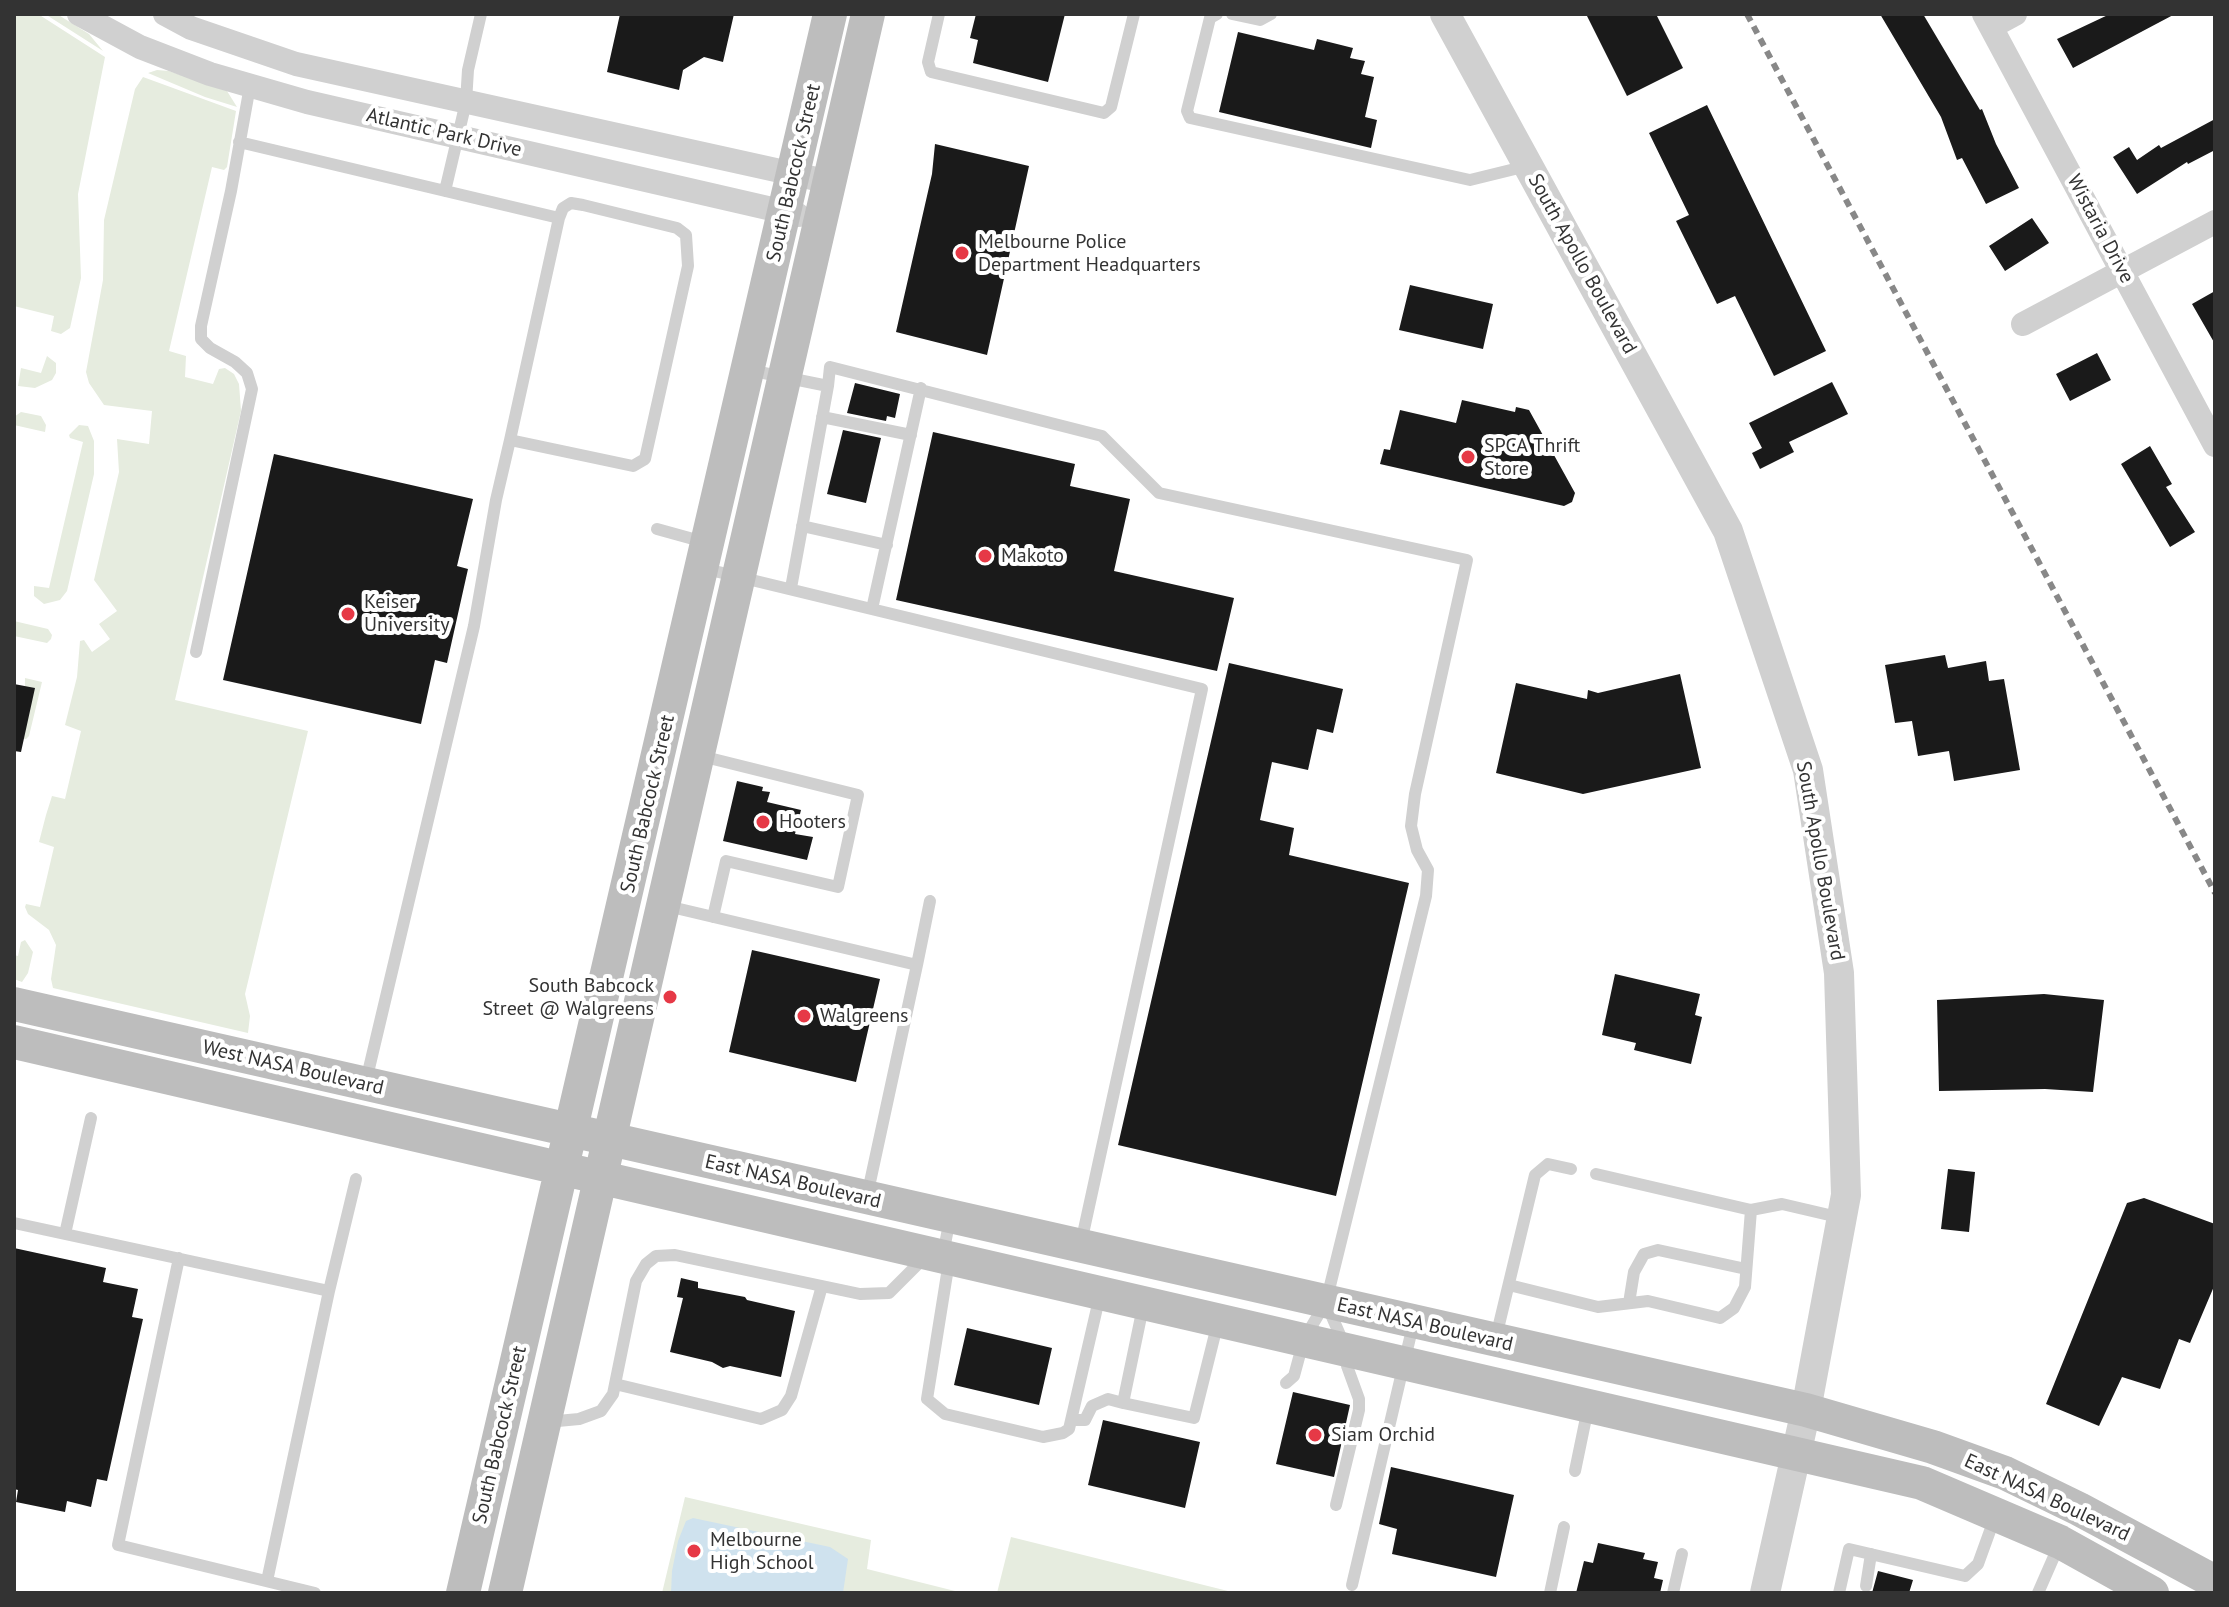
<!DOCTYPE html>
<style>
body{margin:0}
#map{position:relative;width:2229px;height:1607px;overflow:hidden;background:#fff;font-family:"PT Sans",sans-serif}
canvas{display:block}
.frame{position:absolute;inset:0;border:16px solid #333;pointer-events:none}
</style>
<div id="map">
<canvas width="2229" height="1607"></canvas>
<div class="frame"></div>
</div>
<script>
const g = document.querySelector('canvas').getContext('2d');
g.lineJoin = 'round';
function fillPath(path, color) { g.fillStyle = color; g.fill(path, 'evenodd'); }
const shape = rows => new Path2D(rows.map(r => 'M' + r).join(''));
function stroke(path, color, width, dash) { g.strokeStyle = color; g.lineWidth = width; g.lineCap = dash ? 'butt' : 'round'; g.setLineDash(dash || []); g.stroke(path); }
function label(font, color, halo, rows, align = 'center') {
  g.font = font + ' "PT Sans",sans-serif'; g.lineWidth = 8; g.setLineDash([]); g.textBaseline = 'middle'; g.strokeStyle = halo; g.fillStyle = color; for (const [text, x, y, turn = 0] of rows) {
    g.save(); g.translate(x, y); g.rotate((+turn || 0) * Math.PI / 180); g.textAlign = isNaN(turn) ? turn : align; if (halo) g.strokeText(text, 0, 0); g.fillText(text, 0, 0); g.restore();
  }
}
fillPath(shape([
 [14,14,38,14,105,57,78,194,81,278,70,328,61,334,51,331,54,316,14,306],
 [45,14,57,14,89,34,103,51],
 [157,70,169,71,227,91,237,107,205,97,148,73],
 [143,77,236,111,227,167,224,170,212,167,169,351,186,356,185,377,213,384,219,369,225,368,234,374,239,384,241,411,175,700,308,731,245,994,250,1016,248,1033,53,988,51,979,56,945,49,930,28,914,25,907,26,904,40,907,54,847,39,842,46,815,52,796,65,799,81,731,65,725,77,677,80,641,84,640,92,652,110,639,99,624,117,611,94,580,119,472,117,439,149,444,152,411,104,405,89,383,86,372,103,280,104,220,135,89],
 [47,356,56,363,56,373,52,380,35,388,18,386,21,368,41,373],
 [21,412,41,416,46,425,45,432,14,425,14,417],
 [79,425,88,426,94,441,94,474,67,591,60,600,44,604,34,596,34,586,49,588,83,442,70,438,69,435],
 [14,621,48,629,52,635,51,639,47,643,14,636],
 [25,678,42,682,29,736,26,739,24,739],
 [25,940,33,952,28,973,22,982,14,979,14,955,18,956,21,942],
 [685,1497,871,1540,867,1569,963,1593,905,1593,904,1591,896,1593,662,1593],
 [1011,1537,1236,1593,997,1593]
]), '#e6ecdf');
fillPath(shape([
 [693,1518,830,1547,848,1559,843,1593,671,1593,672,1571,678,1541,686,1521]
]), '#cfe2ee');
fillPath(shape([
 [620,14,734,14,723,62,704,57,683,70,679,90,607,72],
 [976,14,1065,14,1048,82,973,63,978,40,970,38],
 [1586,14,1656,14,1683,68,1627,96],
 [1880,14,1923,14,1980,110,1982,109,1996,144,2019,188,1986,204,1962,158,1957,160,1941,117],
 [2110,14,2175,14,2073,68,2057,39],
 [1238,32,1314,50,1317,39,1353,48,1350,58,1365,61,1361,74,1374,77,1365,117,1377,120,1371,148,1219,112],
 [1707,105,1826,351,1774,376,1735,296,1717,304,1676,221,1689,215,1649,133],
 [2215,119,2215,150,2188,164,2187,162,2137,194,2113,157,2129,147,2137,160,2159,145,2161,148],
 [935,144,1029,166,987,355,896,332,932,174],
 [2032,218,2049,243,2005,271,1989,246],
 [1410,285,1493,304,1483,349,1399,330],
 [2215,291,2215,344,2192,304],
 [2097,353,2111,380,2070,401,2056,374],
 [1832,382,1848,414,1789,442,1794,452,1760,469,1752,453,1762,448,1749,423],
 [855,383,900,394,895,418,887,416,886,421,847,413],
 [1462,400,1515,412,1516,407,1529,410,1575,493,1572,502,1564,506,1380,464,1384,449,1390,450,1400,410,1456,423],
 [843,430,881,438,866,503,827,494],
 [933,432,1075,464,1070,486,1130,499,1114,571,1234,598,1217,671,896,600],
 [2150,446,2172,484,2166,487,2195,532,2170,547,2121,464],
 [274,454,473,499,457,566,468,569,447,663,435,660,421,724,223,680],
 [1945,655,1948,668,1986,661,1989,681,2004,679,2020,770,1954,781,1949,751,1918,756,1912,721,1895,723,1885,665],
 [1229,663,1343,689,1333,733,1317,729,1308,770,1272,762,1260,820,1294,828,1289,855,1409,883,1336,1196,1118,1145],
 [1680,674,1701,768,1583,794,1496,773,1516,683,1587,699,1588,690,1598,693],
 [14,684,35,688,21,752,14,751],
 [737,781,763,787,762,791,770,792,767,802,801,810,795,834,813,837,807,860,723,841],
 [752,950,880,979,856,1082,729,1052],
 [1615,974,1700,994,1695,1015,1702,1017,1691,1064,1634,1050,1636,1043,1602,1035],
 [2044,994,2104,1000,2093,1092,2045,1089,1939,1091,1937,1000],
 [1948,1169,1975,1172,1969,1232,1941,1229],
 [2144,1198,2215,1224,2215,1284,2190,1343,2179,1339,2160,1389,2122,1377,2099,1426,2046,1404,2127,1203],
 [14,1248,106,1268,103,1282,138,1289,132,1317,143,1319,107,1481,97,1479,91,1507,67,1501,65,1512,16,1502,18,1490,14,1489],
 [681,1278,698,1282,698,1288,745,1297,747,1300,795,1311,781,1377,730,1366,723,1368,712,1362,670,1352,683,1298,677,1297],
 [967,1328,1052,1348,1039,1405,954,1385],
 [1293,1392,1350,1405,1334,1477,1276,1464],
 [1103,1420,1200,1442,1185,1508,1088,1485],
 [1391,1467,1514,1495,1496,1577,1392,1554,1397,1529,1379,1524],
 [1598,1543,1645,1553,1643,1559,1658,1562,1654,1578,1663,1580,1660,1593,1576,1593,1584,1561,1593,1563],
 [1878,1571,1913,1580,1909,1593,1872,1593]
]), '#1a1a1a');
stroke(shape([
 [939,14,928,62,931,72,1104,113,1111,107,1134,14],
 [1217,14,1210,18,1187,111,1190,118,1470,180,1527,166],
 [1232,14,1260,20,1271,14],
 [239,142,559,218],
 [445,191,466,102,468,70,481,14],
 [749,370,828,386,791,588],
 [828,386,830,367,1102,436,1159,493,1467,560,1415,794,1411,826,1417,850,1428,870,1426,896,1326,1302,1304,1339,1294,1376,1286,1383],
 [822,417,911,435],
 [802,526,887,545],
 [657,529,704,542],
 [702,568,1202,689,1081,1243],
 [872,609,921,388],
 [196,652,252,389,247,373,235,362,210,348,201,339,201,326,231,191,250,86],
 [701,756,858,795,838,887,726,861,713,917],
 [667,906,917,965,867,1196],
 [917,965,930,901],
 [366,1081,474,626,496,500,510,440,559,218,563,208,571,203,583,205,677,228,686,235,688,266,645,459,633,466,510,440],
 [1596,1174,1751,1210,1782,1204,1842,1218],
 [950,1218,943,1255,947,1274,927,1399,945,1414,1043,1437,1063,1433,1069,1429,1100,1295],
 [14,1223,329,1291,267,1581],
 [65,1234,91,1118],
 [179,1258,118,1545,315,1593],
 [1509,1285,1598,1307,1648,1301,1720,1318,1734,1308,1745,1287,1751,1210],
 [329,1291,356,1179],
 [1629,1303,1634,1272,1644,1254,1658,1250,1746,1269],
 [1327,1305,1346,1349,1347,1366,1359,1399,1359,1410,1336,1505],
 [1143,1307,1123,1403,1194,1418,1218,1322],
 [1496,1337,1535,1175,1548,1164,1571,1169],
 [615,1384,761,1419,782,1410,791,1396,822,1286],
 [1071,1420,1085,1420,1092,1406,1108,1399,1123,1403],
 [547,1422,579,1419,601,1411,613,1394,636,1281,646,1264,656,1256,675,1255,860,1294,889,1293,919,1263,928,1260],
 [1575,1471,1588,1408],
 [1352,1585,1413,1325],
 [1866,1586,1871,1554],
 [1550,1593,1564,1527],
 [1673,1593,1682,1554],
 [1839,1593,1849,1549,1965,1576,1978,1564,1995,1517],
 [2038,1593,2059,1545]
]), '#d0d0d0', 12);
stroke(shape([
 [79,14,140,47,210,74,307,102,798,215],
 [165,14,191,28,296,64,830,182],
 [1984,14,2215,445],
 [1991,27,2015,14],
 [2023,324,2215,222]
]), '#d0d0d0', 24);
stroke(shape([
 [1445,14,1728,531,1808,770,1839,973,1846,1195,1806,1410,1765,1593]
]), '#d0d0d0', 30);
stroke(shape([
 [14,1004,1806,1410,1933,1447,2005,1473,2079,1509,2215,1582],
 [14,1042,1922,1483,2060,1542,2152,1593],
 [463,1593,830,14],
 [505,1593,868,14]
]), '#bdbdbd', 34);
stroke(shape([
 [1747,14,2215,893]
]), '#888', 6, [8, 6]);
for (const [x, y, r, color] of [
 [962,253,8,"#e63946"],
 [1468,457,8,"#e63946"],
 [985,556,8,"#e63946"],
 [348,614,8,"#e63946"],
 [763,822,8,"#e63946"],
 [670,997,8,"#e63946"],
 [804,1016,8,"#e63946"],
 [1315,1435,8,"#e63946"],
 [694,1551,8,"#e63946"]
]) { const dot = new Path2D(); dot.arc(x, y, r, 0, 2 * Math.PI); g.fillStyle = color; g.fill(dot); stroke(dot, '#fff', 3); }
label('20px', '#333', '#fff', [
 ["Atlantic Park Drive",444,133,13],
 ["South Babcock Street",794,173,-77],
 ["Wistaria Drive",2100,229,62],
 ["South Apollo Boulevard",1582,264,61],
 ["South Babcock Street",648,804,-77],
 ["South Apollo Boulevard",1820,861,80],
 ["West NASA Boulevard",293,1068,13],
 ["East NASA Boulevard",793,1182,13],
 ["East NASA Boulevard",1425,1325,13],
 ["South Babcock Street",500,1435,-77],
 ["East NASA Boulevard",2047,1498,25]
]);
label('20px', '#333', '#fff', [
 ["Melbourne Police",978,242],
 ["Department Headquarters",978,265],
 ["SPCA Thrift",1484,446],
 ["Store",1484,469],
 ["Makoto",1001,556],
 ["Keiser",364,602],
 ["University",364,625],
 ["Hooters",779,822],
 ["South Babcock",654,986,"right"],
 ["Street @ Walgreens",654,1009,"right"],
 ["Walgreens",820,1016],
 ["Siam Orchid",1331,1435],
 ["Melbourne",710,1540],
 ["High School",710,1563]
], 'left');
</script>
